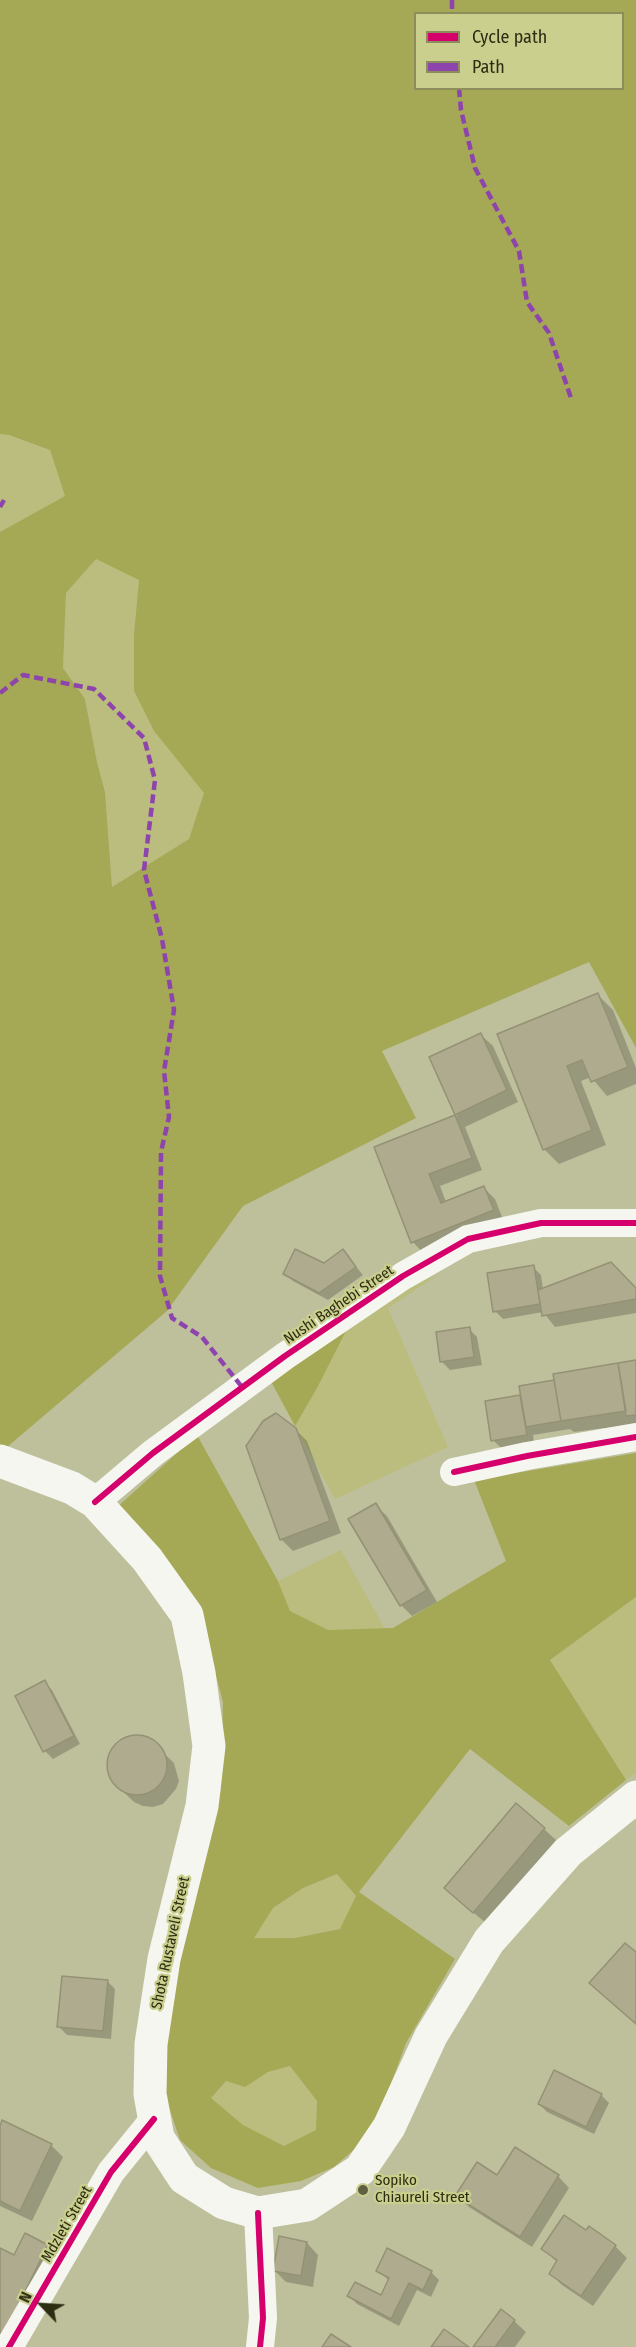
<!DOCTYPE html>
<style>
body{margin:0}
#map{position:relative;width:636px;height:2347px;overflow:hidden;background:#bec09c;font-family:"Fira Sans Condensed",sans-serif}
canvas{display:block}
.legend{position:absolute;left:414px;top:12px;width:210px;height:78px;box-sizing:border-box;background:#cbcf8d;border:2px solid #8b8e5c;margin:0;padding:8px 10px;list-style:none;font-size:18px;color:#2c2d12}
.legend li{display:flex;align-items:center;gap:12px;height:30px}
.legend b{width:30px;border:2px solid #8b8e5c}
.north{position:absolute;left:12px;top:2275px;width:60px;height:60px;-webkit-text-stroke:4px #cbcf8d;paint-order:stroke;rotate:295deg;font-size:16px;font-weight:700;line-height:24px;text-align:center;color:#2c2d12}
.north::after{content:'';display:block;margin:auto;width:21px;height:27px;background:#2c2d12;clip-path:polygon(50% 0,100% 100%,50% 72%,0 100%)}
</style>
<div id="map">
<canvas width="636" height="2347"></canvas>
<ul class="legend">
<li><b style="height:8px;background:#d6006c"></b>Cycle path</li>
<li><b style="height:8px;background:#8e44ad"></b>Path</li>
</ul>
<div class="north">N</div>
</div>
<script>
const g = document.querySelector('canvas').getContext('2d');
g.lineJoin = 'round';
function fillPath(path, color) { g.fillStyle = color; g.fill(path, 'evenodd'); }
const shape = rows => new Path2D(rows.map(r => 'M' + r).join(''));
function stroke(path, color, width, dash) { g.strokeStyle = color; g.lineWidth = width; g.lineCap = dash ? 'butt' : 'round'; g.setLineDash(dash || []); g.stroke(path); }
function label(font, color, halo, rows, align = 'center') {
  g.font = font + ' "Fira Sans Condensed",sans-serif'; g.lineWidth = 4.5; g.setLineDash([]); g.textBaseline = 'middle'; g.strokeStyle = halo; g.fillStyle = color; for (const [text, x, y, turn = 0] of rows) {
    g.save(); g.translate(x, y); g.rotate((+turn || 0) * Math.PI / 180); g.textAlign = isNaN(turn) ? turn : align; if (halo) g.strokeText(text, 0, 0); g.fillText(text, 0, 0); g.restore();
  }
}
fillPath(shape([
 [0,434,8,435,50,450,65,496,0,532],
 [96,559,139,579,134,634,134,691,154,731,204,793,189,839,112,887,105,792,97,762,85,699,63,668,66,593],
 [436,1276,388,1308,448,1447,335,1499,295,1426,352,1319,410,1284],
 [341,1550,385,1629,328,1630,290,1611,278,1581],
 [636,1597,636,1773,626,1780,550,1660],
 [338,1874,356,1897,340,1929,295,1938,253,1938,273,1908,303,1888],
 [290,2066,317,2101,316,2130,284,2146,243,2125,211,2098,226,2081,245,2086,268,2072]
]), '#babd7d');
fillPath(shape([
 [0,0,636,0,636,1048,589,962,382,1051,416,1118,243,1206,167,1311,0,1453,0,532,65,496,50,450,9,435,0,434],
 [416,14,622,14,622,88,416,88],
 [96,559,139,580,134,634,134,691,154,731,204,793,189,839,112,887,105,792,97,762,85,699,63,668,66,593],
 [352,1319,317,1388,295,1426,268,1376],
 [197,1435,278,1581,290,1611,328,1630,393,1628,506,1561,474,1480,636,1453,636,1597,550,1660,626,1780,569,1826,470,1749,359,1892,455,1959,406,2043,386,2097,366,2139,334,2167,301,2181,258,2188,211,2168,180,2140,165,2095,164,2030,205,1848,221,1790,223,1702,206,1638,115,1509],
 [337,1874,356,1896,340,1929,295,1938,254,1938,273,1908,303,1888],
 [290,2066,317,2101,316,2130,284,2146,243,2125,211,2098,226,2081,245,2087,268,2072]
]), '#a5a854');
fillPath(shape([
 [598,995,613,1010,636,1068,636,1084,607,1096,591,1077,581,1081,606,1145,559,1164,544,1149,498,1035],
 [481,1035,493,1046,518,1102,465,1127,482,1170,440,1186,446,1202,483,1187,495,1199,504,1222,424,1254,413,1242,376,1147,457,1116,430,1058],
 [343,1251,363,1275,328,1300,293,1281,285,1274,324,1265],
 [533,1267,541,1275,543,1289,636,1289,636,1313,555,1327,543,1312,503,1319,495,1311],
 [469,1329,477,1337,482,1365,450,1370,442,1362],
 [636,1362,636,1424,574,1432,570,1429,533,1435,534,1443,501,1448,493,1440,487,1402,522,1396,553,1382,556,1384],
 [295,1429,307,1441,341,1533,293,1551,281,1539],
 [375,1505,387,1516,437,1602,412,1616,401,1605],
 [44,1682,52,1690,80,1744,53,1759,45,1751],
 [130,1737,148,1738,174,1763,179,1781,176,1789,163,1804,153,1807,143,1806,134,1802,114,1783,110,1774,108,1765,110,1755,115,1747],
 [544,1829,556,1840,486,1923,458,1900],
 [107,1981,115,1989,111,2039,67,2035,59,2027],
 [601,2095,609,2103,594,2134,547,2112,539,2104],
 [0,2129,51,2145,63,2157,32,2221,0,2206],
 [558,2176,569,2188,532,2247,469,2207,457,2196,497,2177],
 [587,2232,615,2246,627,2258,593,2306,562,2285,550,2273,558,2263,543,2249],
 [307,2243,318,2255,313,2287,286,2282,274,2270],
 [47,2246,62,2261,19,2347,0,2250,15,2257],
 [388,2250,431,2272,439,2280,431,2297,417,2290,399,2326,357,2304,349,2296,381,2297,390,2281,378,2271],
 [514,2321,526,2332,515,2347,475,2347]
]), '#0003');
const building = shape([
 [598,993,628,1067,591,1082,582,1060,567,1066,592,1130,543,1150,497,1034,598,993],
 [481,1033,507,1090,455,1115,429,1057,481,1033],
 [455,1115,472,1158,429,1174,441,1203,484,1186,494,1210,411,1243,374,1147,455,1115],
 [295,1249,324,1263,343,1249,356,1267,319,1293,283,1274,295,1249],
 [611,1262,636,1288,636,1299,542,1316,538,1290,611,1262],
 [534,1265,540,1304,493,1312,487,1273,534,1265],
 [470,1327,474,1357,440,1362,436,1332,470,1327],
 [636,1360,636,1415,626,1416,618,1363,636,1360],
 [618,1363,626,1411,561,1421,553,1374,618,1363],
 [554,1380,561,1421,526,1427,519,1386,554,1380],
 [520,1395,527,1435,491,1441,485,1401,520,1395],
 [276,1413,296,1428,330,1521,280,1540,246,1446,263,1421,276,1413],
 [376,1503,427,1590,400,1606,348,1519,376,1503],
 [45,1680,74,1736,43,1752,15,1696,45,1680],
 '107 1765a30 30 0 1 1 60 0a30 30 0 1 1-60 0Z',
 [516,1803,545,1828,473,1913,444,1888,516,1803],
 [625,1943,636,1952,636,2024,589,1983,625,1943],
 [62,1976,108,1980,103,2031,57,2027,62,1976],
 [554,2070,602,2094,586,2127,538,2104,554,2070],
 [2,2120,52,2144,20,2211,0,2201,0,2126,2,2120],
 [515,2147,559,2175,520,2237,455,2196,477,2162,497,2175,515,2147],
 [564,2215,586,2230,589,2226,616,2245,581,2296,549,2274,557,2260,541,2249,564,2215],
 [25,2233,48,2245,0,2342,0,2248,14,2255,25,2233],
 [279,2236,307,2242,301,2276,273,2271,279,2236],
 [387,2248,432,2271,423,2290,409,2283,391,2319,347,2296,355,2282,381,2295,389,2278,376,2271,387,2248],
 [501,2309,515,2320,495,2347,473,2347,501,2309],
 [444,2329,469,2347,431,2347,444,2329],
 [331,2334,351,2347,322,2347,331,2334]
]);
fillPath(building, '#aeab8e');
stroke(building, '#949175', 1.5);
stroke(shape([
 [454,1472,527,1456,636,1437],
 [95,1502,153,1453,285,1356,403,1276,468,1239,541,1223,636,1223],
 [258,2213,263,2318,260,2347],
 [9,2347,111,2172,154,2119]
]), '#f5f6f0', 28);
stroke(shape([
 [0,1461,72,1488,95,1502,147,1559,187,1615,199,1673,209,1746,202,1806,164,1959,151,2044,150,2094,158,2138,184,2178,224,2203,258,2213,307,2205,360,2170,389,2127,431,2036,489,1941,568,1852,636,1797]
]), '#f5f6f0', 33);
stroke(shape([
 [452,0,452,14],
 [459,88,461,110,475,168,519,251,527,302,549,333,572,401],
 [0,507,4,500],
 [0,693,23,675,94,689,144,738,155,780,144,870,162,939,174,1010,164,1071,169,1117,161,1152,160,1276,172,1318,202,1337,242,1387]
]), '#8e44ad', 4.5, [9, 4.5]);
stroke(shape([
 [454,1472,527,1456,636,1437],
 [95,1502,153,1453,285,1356,403,1276,468,1239,541,1223,636,1223],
 [258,2213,263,2318,260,2347],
 [9,2347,111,2172,154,2119]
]), '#d6006c', 6);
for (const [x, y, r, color] of [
 [363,2190,6,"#5f6042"]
]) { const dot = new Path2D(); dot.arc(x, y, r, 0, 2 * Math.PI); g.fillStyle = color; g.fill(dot); stroke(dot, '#cbcf8d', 2); }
label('15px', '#2c2d12', '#cbcf8d', [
 ["Nushi Baghebi Street",339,1305,-34],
 ["Shota Rustaveli Street",171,1943,-78],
 ["Mdzleti Street",67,2224,-60]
]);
label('15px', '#2c2d12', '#cbcf8d', [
 ["Sopiko",375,2181],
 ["Chiaureli Street",375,2198]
], 'left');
</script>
